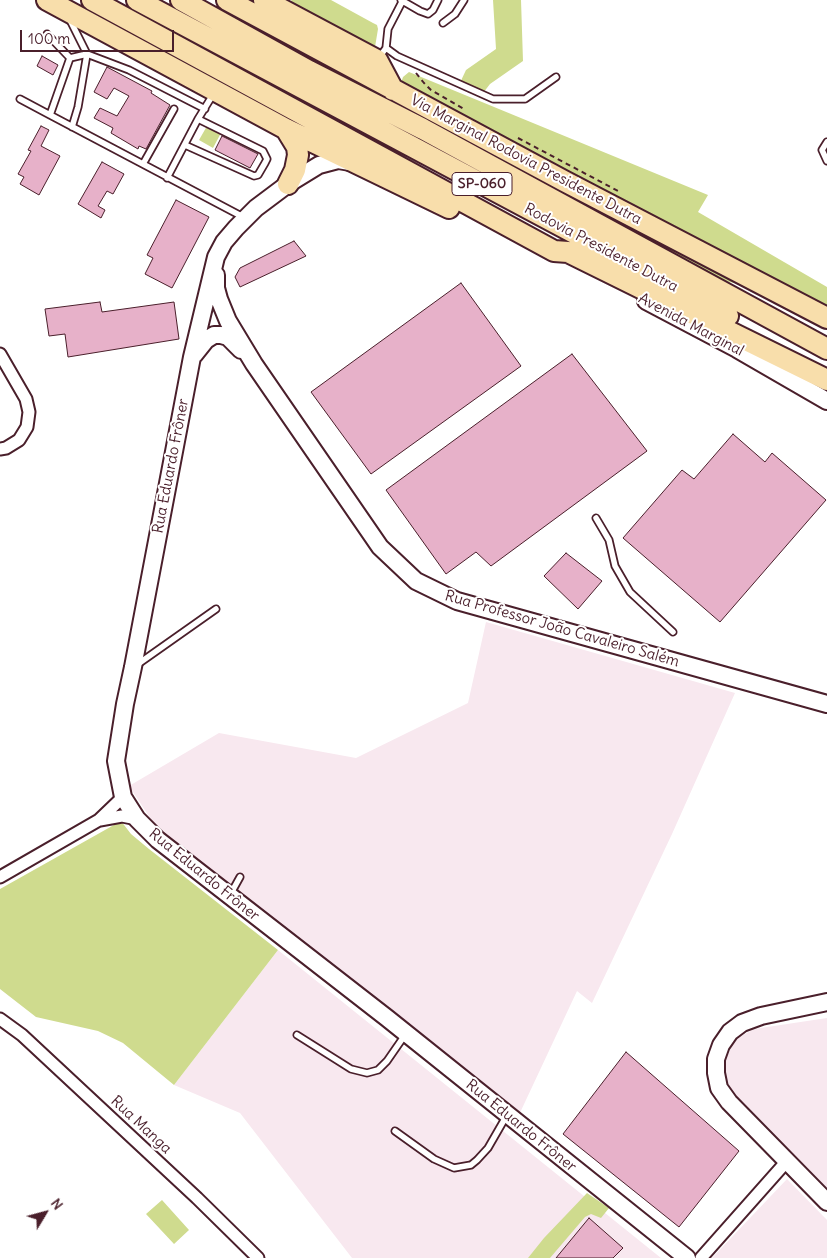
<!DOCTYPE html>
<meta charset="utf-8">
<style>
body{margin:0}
#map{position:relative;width:827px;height:1258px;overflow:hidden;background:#fff;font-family:Delius,sans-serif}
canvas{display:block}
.north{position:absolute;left:20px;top:1188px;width:50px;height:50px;-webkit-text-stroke:4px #fff;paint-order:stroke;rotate:53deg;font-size:14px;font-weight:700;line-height:20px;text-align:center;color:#4a1f2b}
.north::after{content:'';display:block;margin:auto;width:18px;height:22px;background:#4a1f2b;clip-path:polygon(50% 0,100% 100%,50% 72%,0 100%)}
.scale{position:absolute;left:20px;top:30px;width:154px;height:22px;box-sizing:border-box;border:2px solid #4a1f2b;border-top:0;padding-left:6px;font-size:15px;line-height:18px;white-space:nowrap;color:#4a1f2b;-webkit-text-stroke:4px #fff;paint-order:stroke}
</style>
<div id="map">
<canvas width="827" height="1258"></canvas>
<div class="north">N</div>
<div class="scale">100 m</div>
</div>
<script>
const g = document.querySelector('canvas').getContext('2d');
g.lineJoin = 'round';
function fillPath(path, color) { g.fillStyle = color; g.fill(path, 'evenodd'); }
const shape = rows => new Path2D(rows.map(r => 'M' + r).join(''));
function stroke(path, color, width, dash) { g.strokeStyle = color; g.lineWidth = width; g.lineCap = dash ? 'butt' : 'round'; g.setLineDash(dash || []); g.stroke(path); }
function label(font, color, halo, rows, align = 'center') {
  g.font = font + ' Delius,sans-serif'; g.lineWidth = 4; g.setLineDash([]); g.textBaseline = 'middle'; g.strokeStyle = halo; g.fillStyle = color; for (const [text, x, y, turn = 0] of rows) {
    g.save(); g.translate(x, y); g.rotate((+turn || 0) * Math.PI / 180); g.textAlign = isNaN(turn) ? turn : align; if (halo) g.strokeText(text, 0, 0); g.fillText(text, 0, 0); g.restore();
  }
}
fillPath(shape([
 [486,622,735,693,672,834,592,1003,577,991,518,1117,158,830,129,786,219,733,356,758,468,703],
 [278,950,661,1258,352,1258,240,1113,174,1085],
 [827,1018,827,1188,733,1093,726,1079,726,1058,736,1039,754,1029],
 [787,1179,827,1220,827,1258,712,1258]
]), '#f8e8ef');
fillPath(shape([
 [291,0,331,0,373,23,377,25,378,29,375,47,372,49,298,11],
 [493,0,521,0,523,61,490,84,480,97,458,87,466,70,496,49],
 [409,72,708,195,698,212,827,287,827,307,822,304,713,278,418,119,403,101,400,86,403,77],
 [207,126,221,133,213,148,199,140],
 [121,821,131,834,149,849,278,950,174,1085,123,1043,98,1031,36,1017,0,989,0,889],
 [587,1193,609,1208,601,1218,591,1214,585,1217,550,1258,528,1258,544,1238],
 [162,1200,189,1230,174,1244,146,1214]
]), '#cfdb8e');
const building = shape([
 [42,56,58,65,53,75,37,66,42,56],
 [107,67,152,91,151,93,170,105,146,149,139,146,138,149,111,133,113,128,94,118,100,108,117,116,129,96,114,88,107,99,94,92,107,67],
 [41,126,49,130,41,146,60,156,39,195,20,184,24,177,18,174,31,151,28,150,41,126],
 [222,136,258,154,250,168,215,150,222,136],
 [102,162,124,174,113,194,107,191,98,206,105,210,101,218,78,204,102,162],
 [176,200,209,217,172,288,145,274,153,258,147,255,176,200],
 [294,241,306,256,240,287,235,277,240,268,294,241],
 [461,283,521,366,371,474,311,392,461,283],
 [100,302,102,312,174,302,179,339,68,357,65,334,49,336,45,309,100,302],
 [572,354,647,451,491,566,476,552,446,574,386,490,572,354],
 [733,434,765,462,772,453,826,500,720,622,623,538,682,470,694,479,733,434],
 [566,553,602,581,578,609,544,576,566,553],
 [626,1052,739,1151,679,1227,563,1134,626,1052],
 [589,1218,623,1248,613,1258,556,1258,589,1218]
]);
fillPath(building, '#e7b1c9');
stroke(building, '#4a1f2b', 1);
const service = shape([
 [401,0,420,11,428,14,433,10,438,0],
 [70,20,87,54,78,107,72,127],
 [443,23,455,14,464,0],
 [47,34,70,58],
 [386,48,397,56,493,99,525,99,556,77],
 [378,59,386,48,388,29,403,0],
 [20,99,50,115],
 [205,109,129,70,87,54,70,58,50,115,245,218],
 [827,142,822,150,827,161],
 [185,145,254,176,258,175,265,163,267,159,263,151,198,119],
 [143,164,174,109],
 [167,178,198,119,214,93],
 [596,518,609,540,615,566,630,592,673,632],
 [138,664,216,609],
 [230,895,240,877],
 [297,1035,351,1069,367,1073,378,1070,387,1061,405,1035],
 [395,1131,434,1159,454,1168,471,1165,477,1160,488,1148,507,1115]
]);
const minor = shape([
 [0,354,26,399,29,412,27,427,19,440,6,448,0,449],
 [100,820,122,816,137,819],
 [0,877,99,820,123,797],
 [0,1019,22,1035,197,1198,258,1258],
 [701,1258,787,1161]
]);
const secondary = shape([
 [350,162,338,160,319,165,288,184,256,208,236,228,224,242,216,257,192,357,133,667,125,704,116,761,123,797,137,819,158,840,387,1018,687,1258],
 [216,275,216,288,219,299,228,321,254,364,380,547,416,581,457,601,827,704],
 [646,301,737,349,827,401],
 [194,355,206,340,214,335,221,335,228,337,241,350],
 [827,1002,761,1016,742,1023,730,1032,721,1045,716,1059,716,1073,719,1088,729,1102,827,1202]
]);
const motorway = shape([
 [47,0,286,129,449,208],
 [92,0,554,251,568,252,827,380],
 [137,0,576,234,728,316],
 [181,0,309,71,423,129,827,349],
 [227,0,564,181,827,318],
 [264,0,377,60,393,90],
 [286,129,297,147,298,155,295,170,288,184]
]);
stroke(service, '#4a1f2b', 9);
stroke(minor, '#4a1f2b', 15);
stroke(secondary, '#4a1f2b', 20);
stroke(motorway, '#4a1f2b', 24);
stroke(shape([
 [416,73,424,83,431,90,464,109],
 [518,138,620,192]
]), '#4a1f2b', 2, [5, 4]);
stroke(service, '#fff', 5.5);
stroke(minor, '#fff', 11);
stroke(secondary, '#fff', 16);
stroke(motorway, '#f8deab', 20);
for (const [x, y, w] of [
 [482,184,60]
]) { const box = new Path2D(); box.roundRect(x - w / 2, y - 11.5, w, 23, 4); g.fillStyle = '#fff'; g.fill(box); stroke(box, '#4a1f2b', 1); }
label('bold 14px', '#4a1f2b', null, [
 ["SP-060",482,184]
]);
label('15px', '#4a1f2b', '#fff', [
 ["Via Marginal Rodovia Presidente Dutra",526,160,28],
 ["Rodovia Presidente Dutra",601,248,28],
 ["Avenida Marginal",691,325,28],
 ["Rua Eduardo Frôner",171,466,-79],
 ["Rua Professor João Cavaleiro Salém",562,629,16],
 ["Rua Eduardo Frôner",204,875,39],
 ["Rua Manga",141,1125,43],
 ["Rua Eduardo Frôner",521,1126,39]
]);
</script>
